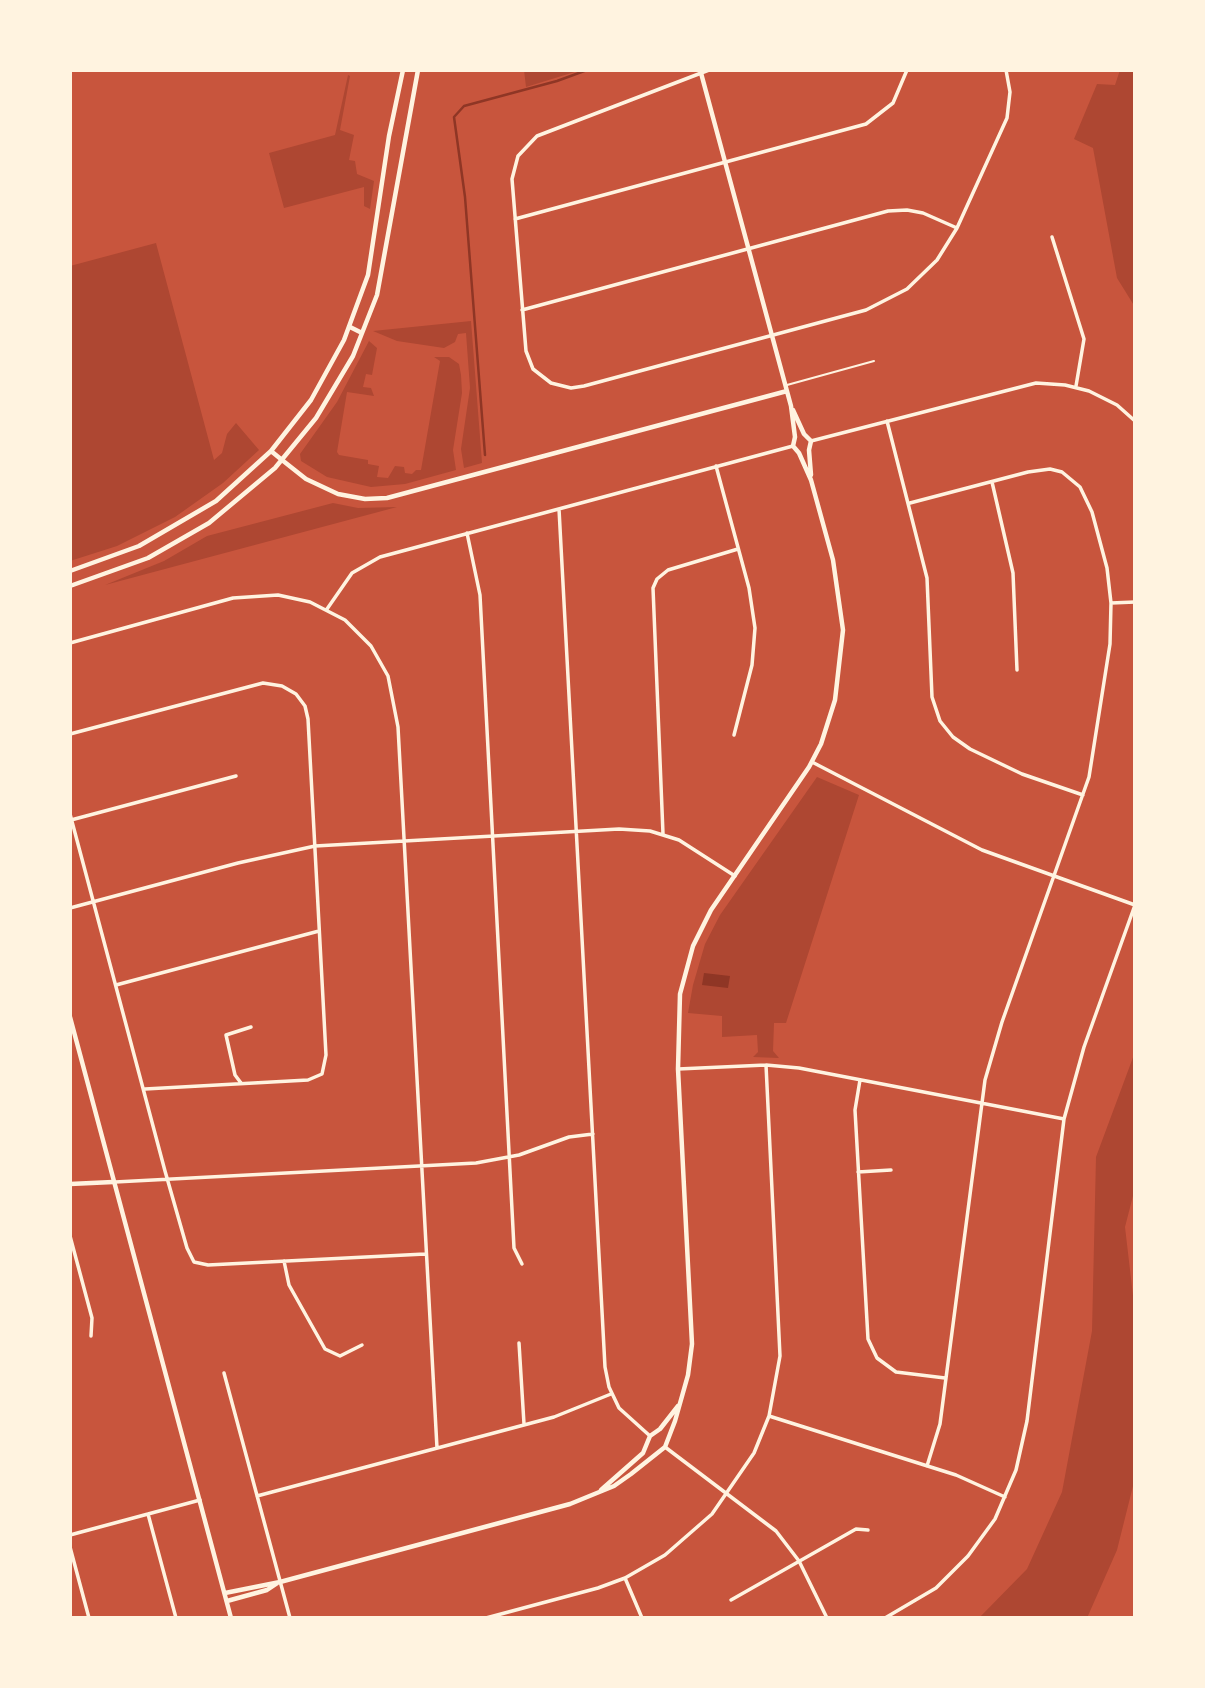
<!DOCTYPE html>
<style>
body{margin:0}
#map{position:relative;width:1205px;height:1688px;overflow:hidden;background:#c8553d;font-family:"Open Sans",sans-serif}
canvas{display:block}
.frame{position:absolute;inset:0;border:72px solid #fff3e0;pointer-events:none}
</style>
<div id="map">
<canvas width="1205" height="1688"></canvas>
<div class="frame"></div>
</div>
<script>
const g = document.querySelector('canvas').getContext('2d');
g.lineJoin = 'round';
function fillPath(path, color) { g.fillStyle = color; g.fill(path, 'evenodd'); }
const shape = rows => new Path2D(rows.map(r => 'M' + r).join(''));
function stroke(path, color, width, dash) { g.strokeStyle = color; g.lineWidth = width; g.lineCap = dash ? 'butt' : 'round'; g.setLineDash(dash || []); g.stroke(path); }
fillPath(shape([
 [524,70,581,70,526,87],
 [1120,70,1135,70,1135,307,1117,278,1093,148,1074,139,1097,84,1115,85],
 [348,75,350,76,340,130,354,135,349,160,355,161,357,174,374,181,370,209,364,206,364,187,284,208,269,153,335,135],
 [156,243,214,460,222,453,227,434,236,423,259,450,223,483,175,517,117,546,70,561,70,266],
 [471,321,482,463,464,468,461,449,470,388,466,333,458,334,455,342,444,348,397,341,373,331],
 [369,341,377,348,372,375,366,374,363,387,371,388,374,396,347,392,337,452,339,455,368,460,368,464,379,466,377,477,388,478,395,466,404,467,405,473,412,474,416,470,421,470,440,361,434,357,449,357,459,364,461,375,462,393,453,450,456,470,405,484,371,487,327,477,301,461,300,454,337,402],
 [333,503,358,508,397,507,105,585,164,561,207,536],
 [817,777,859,795,786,1023,774,1023,773,1051,779,1058,753,1057,758,1052,757,1035,722,1037,722,1016,688,1013,693,985,705,944,720,915],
 [1135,1052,1135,1188,1125,1227,1135,1313,1135,1478,1117,1550,1087,1618,979,1618,1027,1569,1062,1492,1092,1331,1096,1157]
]), '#ae4732');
fillPath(shape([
 [704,973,730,976,728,988,702,985]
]), '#8f3625');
stroke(shape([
 [485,455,465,197,454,117,464,106,557,81,587,70]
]), '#8f3625', 2.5);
stroke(shape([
 [787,385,874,361]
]), '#fff3e0', 2);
stroke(shape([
 [709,70,537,136,518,156,512,179,526,351,533,369,551,383,571,388,584,386,866,310,907,289,937,260,957,228,1007,118,1010,92,1006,70],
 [515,219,866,124,893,103,907,70],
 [1052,237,1084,339,1076,386],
 [522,310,888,211,907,210,923,213,957,228],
 [887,421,927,578,932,697,940,721,953,737,970,749,1022,774,1083,795],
 [811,441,1036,383,1065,385,1089,391,1117,405,1135,421],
 [716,466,749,588,755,628,752,665,734,735],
 [992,482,1013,573,1017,670],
 [910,503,1028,472,1050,469,1062,472,1080,487,1092,512,1107,568,1111,603,1110,644,1089,777,1002,1022,985,1080,940,1424,927,1466],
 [559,509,605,1367,609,1387,619,1408,650,1436],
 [467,533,480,595,514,1248,522,1264],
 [1111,603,1135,602],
 [327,609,352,573,380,557,793,446],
 [70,643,233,598,278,595,310,602,345,620,371,646,388,676,398,727,437,1448],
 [70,734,263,683,282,686,296,694,305,706,308,719,326,1055,322,1074,308,1080,145,1089],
 [812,762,982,850,1135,905],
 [70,814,165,1171,187,1248,194,1262,208,1265,425,1254],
 [71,820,236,776],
 [663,834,653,588,657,579,668,570,738,549],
 [70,908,238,863,315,846,619,829,650,831,679,840,735,876],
 [116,985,319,931],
 [678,1069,766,1065,799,1068,1064,1119],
 [860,1080,855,1110,868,1339,877,1358,896,1372,945,1378],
 [241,1083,235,1075,226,1035,251,1027],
 [858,1172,891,1170],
 [115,1182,476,1163,519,1155,569,1137,593,1134],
 [70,1236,92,1318,91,1336],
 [284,1261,289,1285,325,1349,340,1356,362,1345],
 [519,1343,524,1424],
 [224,1373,290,1618],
 [769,1416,956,1475,1005,1497],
 [665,1447,776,1531,799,1561,827,1618],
 [257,1496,554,1417,611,1394],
 [148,1514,176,1618],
 [70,1535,200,1500],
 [70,1547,89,1618],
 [625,1578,642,1618],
 [731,1600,856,1529,868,1530],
 [486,1618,598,1588,625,1578,665,1555,712,1514,754,1453,769,1416,780,1356,766,1065],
 [885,1618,936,1588,968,1556,995,1519,1016,1470,1027,1421,1064,1119,1084,1047,1135,905]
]), '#fff3e0', 3.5);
stroke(shape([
 [793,410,804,434,811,441,809,450,811,475],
 [282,460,306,479,338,494,365,499,387,498,787,391],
 [70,1184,113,1182],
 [601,1490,643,1453,650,1436,660,1429,678,1406],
 [225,1593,280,1582,570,1504,614,1486,631,1474,665,1447,675,1421,688,1375,692,1344,678,1069,680,994,693,946,711,910,809,767,821,744,835,700,843,630,833,560,811,480,799,453,793,446,795,437,791,406,701,73],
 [227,1601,267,1590,279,1582]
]), '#fff3e0', 4.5);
stroke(shape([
 [350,327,362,333],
 [271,451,282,460],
 [70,571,139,546,216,501,271,451,311,400,344,340,368,275,389,136,403,70],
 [70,586,148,558,209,523,275,468,316,418,353,356,377,295,418,70],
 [70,1017,231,1618]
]), '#fff3e0', 4.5);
</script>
